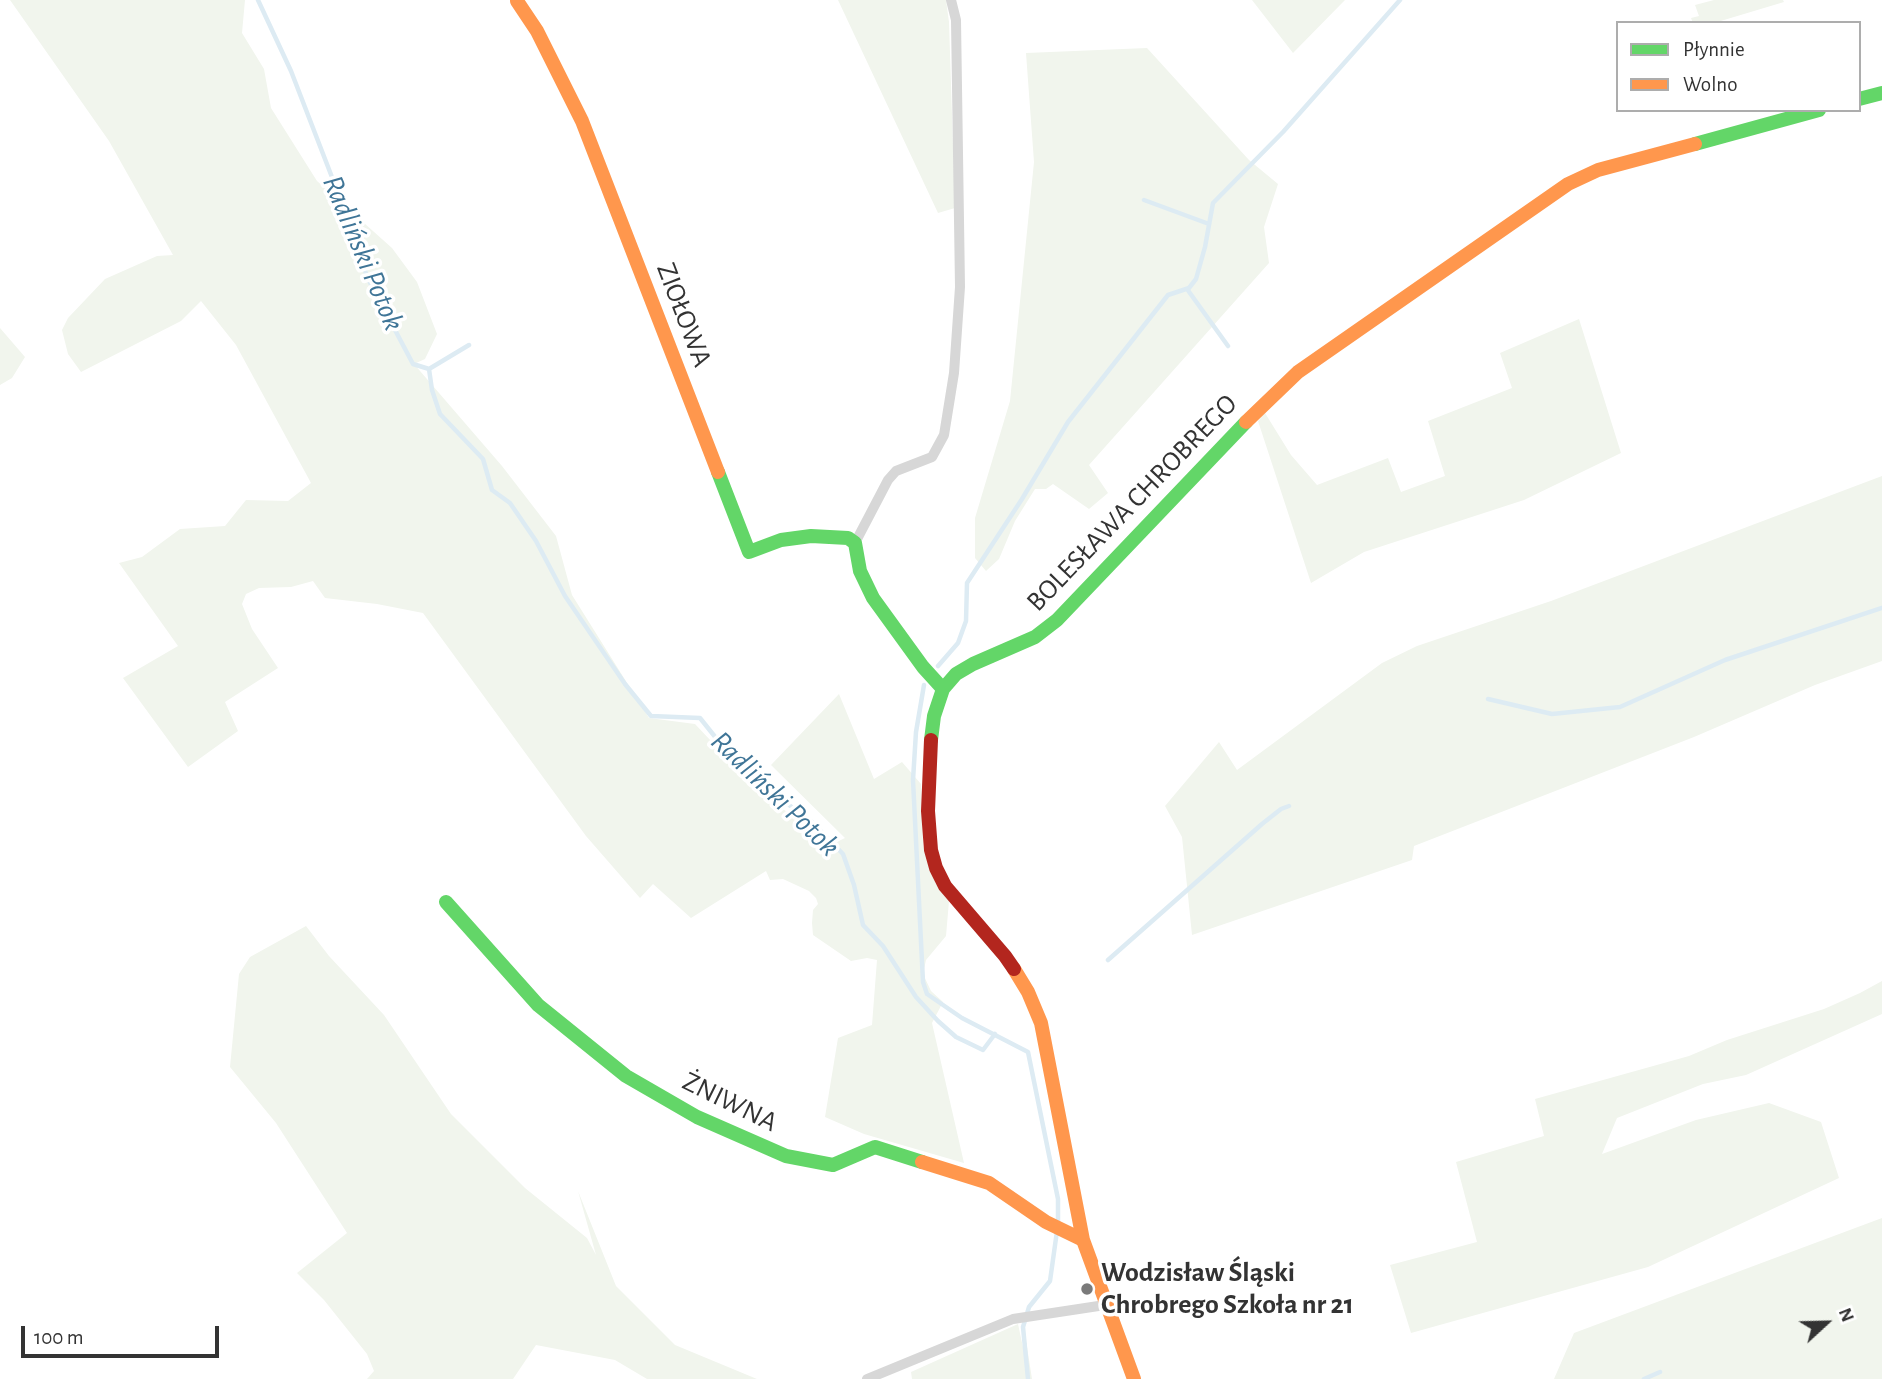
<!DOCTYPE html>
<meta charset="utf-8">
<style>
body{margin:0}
#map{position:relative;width:1882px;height:1379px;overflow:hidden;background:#fff;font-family:"Alegreya Sans",sans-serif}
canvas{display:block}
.legend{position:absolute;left:1616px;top:21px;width:245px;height:91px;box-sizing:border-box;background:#fff;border:2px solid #adadad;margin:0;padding:9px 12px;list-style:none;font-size:21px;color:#333}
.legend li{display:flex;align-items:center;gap:14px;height:35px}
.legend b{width:35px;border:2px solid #adadad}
.north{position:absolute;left:1791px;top:1288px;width:70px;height:70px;-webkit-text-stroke:5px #fff;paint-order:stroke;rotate:68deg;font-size:19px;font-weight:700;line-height:28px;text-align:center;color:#333}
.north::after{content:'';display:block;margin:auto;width:24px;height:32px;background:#333;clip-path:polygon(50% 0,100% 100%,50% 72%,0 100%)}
.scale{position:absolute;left:21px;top:1326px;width:198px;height:32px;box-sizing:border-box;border:4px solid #333;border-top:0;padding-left:9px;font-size:21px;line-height:24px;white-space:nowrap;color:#333;-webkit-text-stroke:5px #fff;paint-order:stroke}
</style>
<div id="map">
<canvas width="1882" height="1379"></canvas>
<ul class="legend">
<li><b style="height:9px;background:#63d668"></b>Płynnie</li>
<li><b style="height:9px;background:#ff974d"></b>Wolno</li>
</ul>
<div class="north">N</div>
<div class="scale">100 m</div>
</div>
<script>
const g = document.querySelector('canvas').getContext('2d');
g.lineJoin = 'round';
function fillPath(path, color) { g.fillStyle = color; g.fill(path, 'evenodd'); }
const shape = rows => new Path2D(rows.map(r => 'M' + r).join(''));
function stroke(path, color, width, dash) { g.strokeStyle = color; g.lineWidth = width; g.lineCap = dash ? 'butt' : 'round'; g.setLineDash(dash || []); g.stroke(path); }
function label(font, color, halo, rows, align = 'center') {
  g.font = font + ' "Alegreya Sans",sans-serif'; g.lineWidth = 7; g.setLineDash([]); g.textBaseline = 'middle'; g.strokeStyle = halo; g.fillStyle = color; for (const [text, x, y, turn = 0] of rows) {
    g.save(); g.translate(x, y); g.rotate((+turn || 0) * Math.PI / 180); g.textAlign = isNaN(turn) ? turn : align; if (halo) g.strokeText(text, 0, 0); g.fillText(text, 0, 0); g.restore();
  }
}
fillPath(shape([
 [10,0,245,0,242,33,264,69,271,108,317,181,392,248,417,282,437,334,425,359,414,364,502,466,556,536,572,595,649,718,695,724,761,794,831,842,826,847,845,838,771,765,839,694,874,779,902,762,921,784,923,846,936,884,949,901,946,936,926,960,923,974,931,991,943,1002,932,1023,964,1163,864,1134,825,1117,838,1038,872,1025,877,960,867,958,851,961,813,935,812,923,813,910,818,904,816,898,809,891,783,879,770,880,766,871,691,918,653,884,640,898,586,836,423,613,377,604,325,598,313,581,291,587,259,588,246,594,242,604,252,629,278,668,225,702,238,731,188,767,123,678,178,646,119,563,142,557,180,529,225,526,246,500,288,501,311,483,236,345,201,301,181,321,81,372,68,354,62,330,68,318,105,279,157,256,173,255,109,141],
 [838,0,946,0,949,22,955,208,938,213],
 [1252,0,1345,0,1293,53],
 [1714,0,1783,0,1784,2,1714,23,1693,23,1691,18,1699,16,1695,5],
 [1147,48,1249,160,1278,184,1264,227,1269,263,1089,465,1108,493,1089,509,1053,484,1046,489,1035,489,1015,521,999,559,986,571,975,558,975,518,1010,401,1034,162,1026,53],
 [1579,319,1621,453,1524,500,1364,552,1311,583,1258,421,1265,413,1291,455,1317,485,1388,458,1401,492,1445,476,1428,421,1512,388,1500,353],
 [0,328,25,357,12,378,0,385],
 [1882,476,1882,661,1815,685,1694,737,1414,846,1412,860,1192,935,1182,837,1165,806,1219,742,1237,770,1382,663,1417,646,1551,601],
 [306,926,329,956,384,1015,451,1114,525,1188,587,1238,596,1255,578,1191,616,1286,675,1345,757,1379,647,1379,615,1360,536,1345,513,1379,367,1379,374,1371,367,1354,324,1300,297,1273,347,1233,276,1123,230,1067,239,974,250,957],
 [1882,981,1882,1014,1746,1075,1703,1084,1617,1118,1602,1154,1696,1120,1769,1103,1821,1122,1839,1178,1648,1267,1411,1333,1390,1265,1477,1242,1456,1162,1544,1136,1535,1099,1689,1056,1727,1040,1824,1009,1860,993],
 [1882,1218,1882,1379,1554,1379,1574,1333],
 [1023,1321,1032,1379,912,1379,911,1372,1018,1324,1024,1352]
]), '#f1f5ed');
stroke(shape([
 [258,0,291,71,352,229,367,277,413,364,429,369,432,390,440,414,483,459,492,490,510,503,536,541,565,596,625,684,651,716,700,718,736,763,766,789,809,819,843,854,854,885,863,925,883,946,916,997,938,1021,956,1037,983,1050,995,1034],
 [1144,200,1209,224],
 [1187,289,1228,346],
 [429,369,469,345],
 [938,666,958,643,966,621,967,583,1022,499,1068,422,1168,295,1189,288,1196,279,1205,247,1213,203,1283,132,1400,0],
 [924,685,916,732,913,780,923,982,927,994,962,1018,1028,1052,1058,1199,1058,1223],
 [1488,699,1552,714,1620,707,1725,660,1882,608],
 [1108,960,1262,824,1281,809,1289,806],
 [1028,1379,1023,1327,1029,1307,1050,1281,1057,1231],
 [1644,1379,1660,1372]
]), '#ddebf3', 4.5);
stroke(shape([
 [855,543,888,480,896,471,932,457,944,435,954,373,960,287,956,20,951,0],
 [867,1379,1013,1319,1105,1305]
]), '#d7d7d7', 10);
stroke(shape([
 [1859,99,1882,93],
 [1695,144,1819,110],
 [718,472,749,552,781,540,811,536,848,538,855,543,860,571,873,598,923,667,943,689],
 [931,740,934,716,943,689,956,674,973,664,1035,637,1057,620,1246,422],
 [446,902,538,1005,626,1076,697,1117,786,1156,833,1165,875,1147,922,1162]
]), '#63d668', 14);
stroke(shape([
 [517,1,537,31,582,121,718,472],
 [1246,422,1298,372,1568,184,1598,170,1695,144],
 [1014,969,1028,992,1041,1023,1083,1240,1134,1379],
 [922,1162,989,1183,1046,1222,1083,1240]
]), '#ff974d', 14);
stroke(shape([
 [931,740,928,811,931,850,936,868,945,886,1005,956,1014,969]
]), '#b3261e', 14);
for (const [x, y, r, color] of [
 [1087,1289,7,"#7a7a7a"]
]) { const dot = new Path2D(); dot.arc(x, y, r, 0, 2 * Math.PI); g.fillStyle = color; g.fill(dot); stroke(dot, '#fff', 2.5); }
label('28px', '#333', '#fff', [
 ["ZIOŁOWA",684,315,69],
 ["BOLESŁAWA CHROBREGO",1132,503,-46],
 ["ŻNIWNA",730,1102,26]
]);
label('bold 28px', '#333', '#fff', [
 ["Wodzisław Śląski",1101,1273],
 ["Chrobrego Szkoła nr 21",1101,1305]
], 'left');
label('italic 30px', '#3f7597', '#fff', [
 ["Radliński Potok",363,253,67],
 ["Radliński Potok",775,794,44]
]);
</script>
